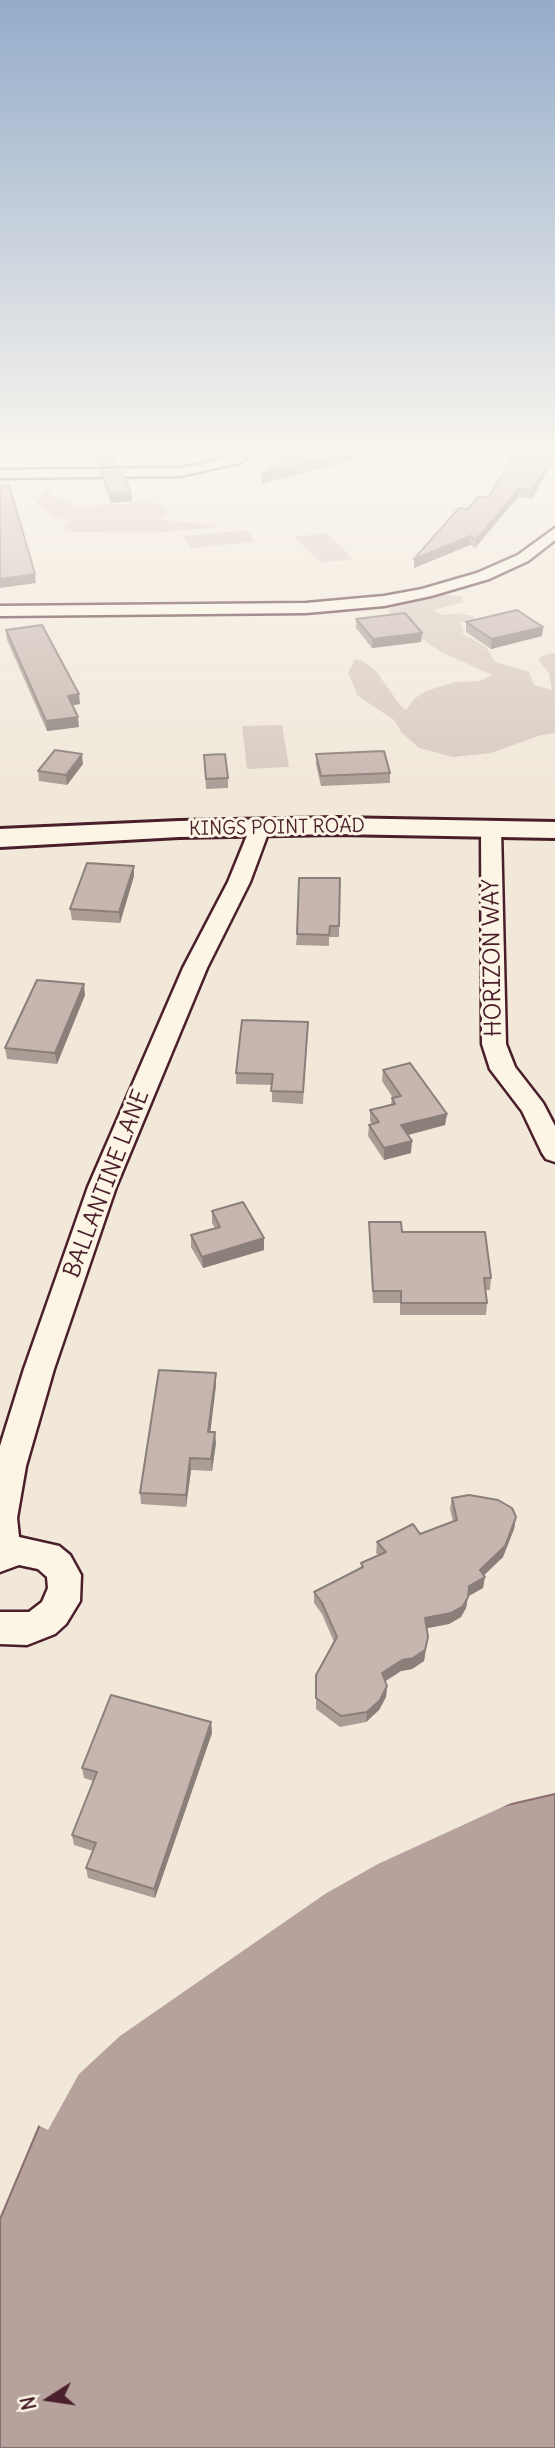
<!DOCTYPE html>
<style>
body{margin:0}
#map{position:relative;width:555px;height:2448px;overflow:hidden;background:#f1e8da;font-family:Delius,sans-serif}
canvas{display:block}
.north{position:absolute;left:14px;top:2364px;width:70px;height:70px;-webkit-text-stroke:5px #fcf5e5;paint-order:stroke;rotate:258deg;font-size:19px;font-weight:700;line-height:28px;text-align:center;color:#4a1f2b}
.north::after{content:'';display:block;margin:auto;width:24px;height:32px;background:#4a1f2b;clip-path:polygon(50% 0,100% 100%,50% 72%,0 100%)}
</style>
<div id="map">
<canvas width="555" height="2448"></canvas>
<div class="north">N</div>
</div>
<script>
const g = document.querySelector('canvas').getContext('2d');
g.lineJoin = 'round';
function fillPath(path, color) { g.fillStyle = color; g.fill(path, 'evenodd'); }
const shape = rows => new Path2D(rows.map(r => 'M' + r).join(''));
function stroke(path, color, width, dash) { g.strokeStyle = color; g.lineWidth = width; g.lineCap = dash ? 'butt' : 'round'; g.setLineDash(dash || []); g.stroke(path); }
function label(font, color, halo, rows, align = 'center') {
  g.font = font + ' Delius,sans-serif'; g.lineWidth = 6; g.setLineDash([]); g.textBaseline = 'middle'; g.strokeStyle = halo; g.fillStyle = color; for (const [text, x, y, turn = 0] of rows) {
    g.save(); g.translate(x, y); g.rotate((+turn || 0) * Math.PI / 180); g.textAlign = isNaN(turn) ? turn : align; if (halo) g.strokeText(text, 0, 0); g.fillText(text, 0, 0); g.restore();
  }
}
fillPath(shape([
 [48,487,50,495,76,506,152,502,164,506,166,509,168,513,161,520,225,526,154,533,66,532,64,527,71,522,54,517,36,504],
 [247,530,255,542,191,548,184,536],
 [326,533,353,559,321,563,295,537],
 [439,594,461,596,464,602,433,610,443,615,459,613,473,616,474,618,469,621,460,623,464,630,462,633,486,647,495,662,529,672,534,685,552,690,549,673,538,660,542,656,555,653,555,733,541,735,491,753,453,757,419,748,402,733,394,720,358,696,348,673,355,659,363,661,376,671,400,705,406,710,415,698,426,691,455,682,480,681,492,675,441,652,422,639,416,627,387,611,393,606],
 [282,725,289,767,247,769,242,726]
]), '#d8cac0');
const water = shape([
 [555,1794,555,2448,0,2448,0,2219,54,2091,148,1994,455,1817,555,1794]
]);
fillPath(water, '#b6a19c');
stroke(water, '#8b6d6f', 2);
fillPath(shape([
 [522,1798,378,1864,325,1894,120,2036,79,2074,48,2130,36,2124,51,2089,146,1991,305,1900,364,1859,453,1814]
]), '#f1e8da');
const minor = shape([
 [241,450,257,450,239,463,180,476,0,478,0,470,180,468,208,463,241,450],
 [555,528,555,540,528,561,489,579,431,596,384,606,306,613,0,616,0,606,306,603,384,596,422,589,477,573,518,555,555,528],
 [260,822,267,824,270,828,250,882,207,968,116,1187,54,1369,26,1466,17,1518,19,1537,59,1546,70,1555,81,1575,80,1601,66,1624,55,1634,27,1645,0,1644,0,1612,29,1612,42,1602,48,1588,47,1577,38,1569,19,1565,0,1572,0,1446,24,1369,88,1187,183,968,228,882,250,828,253,824,260,822],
 [491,823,498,825,501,829,506,1044,515,1067,543,1103,555,1126,555,1162,546,1159,542,1153,522,1111,490,1069,482,1044,481,829,484,825,491,823]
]);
const secondary = shape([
 [336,818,555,822,555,838,336,834,179,837,0,847,0,829,179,821,336,818]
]);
stroke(minor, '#4a1f2b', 5);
stroke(secondary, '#4a1f2b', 6);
fillPath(minor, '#fcf5e5');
fillPath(secondary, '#fcf5e5');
fillPath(shape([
 [69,450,112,450,115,458,116,466,97,466,93,456,71,457],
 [554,452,553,460,532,499,518,497,475,548,470,545,414,568,414,559,468,509,488,498],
 [101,471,131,493,132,501,111,503,102,480],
 [356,619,422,633,421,642,372,648,356,628],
 [466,622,543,627,542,636,491,649,466,632],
 [6,630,80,704,72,705,79,727,47,731,7,640],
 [316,754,390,773,390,783,321,786,316,764],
 [204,755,228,778,228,788,206,789],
 [83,764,67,785,39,781,38,771],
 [134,866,134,876,120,923,72,920,70,909],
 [340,878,339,937,329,937,329,946,296,945,297,934],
 [85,995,57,1064,7,1059,5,1048],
 [308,1022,303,1104,272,1102,272,1085,236,1084,236,1073],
 [383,1070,447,1114,445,1125,408,1135,411,1153,384,1160,368,1136,369,1125,372,1124,370,1121,370,1110,391,1104,392,1098,393,1098,382,1081],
 [212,1211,264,1238,264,1250,203,1268,191,1247,191,1235,215,1228,212,1223],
 [369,1222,402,1232,491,1278,490,1290,485,1290,487,1303,486,1315,400,1315,400,1303,373,1303,369,1234],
 [216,1373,216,1385,210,1432,216,1443,212,1471,191,1470,186,1507,141,1504,140,1493],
 [452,1498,516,1517,514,1529,503,1557,484,1575,483,1588,468,1596,466,1608,461,1617,449,1624,426,1628,426,1648,424,1661,412,1669,401,1671,385,1681,387,1686,386,1697,379,1710,366,1722,340,1727,316,1709,316,1675,334,1642,322,1614,314,1603,314,1592,361,1568,361,1563,378,1555,376,1553,377,1542,420,1534,453,1521,450,1509],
 [211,1722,212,1733,155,1898,88,1878,86,1868,93,1851,74,1845,72,1835,93,1781,84,1778,82,1768]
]), '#ab9d96');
fillPath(shape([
 [356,450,356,459,262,484,262,475],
 [554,452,553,460,532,499,533,490],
 [519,489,518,497,475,548,476,540],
 [131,493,132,501,111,503,110,494],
 [471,536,470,545,414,568,414,559],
 [35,574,36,583,0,588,0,579],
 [543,627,542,636,491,649,492,639],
 [422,633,421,642,372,648,373,639],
 [79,694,80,704,69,706,68,696],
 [78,717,79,727,47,731,46,721],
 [82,754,83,764,67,785,66,775],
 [134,866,134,876,120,923,119,912],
 [84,984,85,995,57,1064,55,1053],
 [447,1114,445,1125,400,1137,401,1125],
 [412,1141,411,1153,384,1160,384,1148],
 [264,1238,264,1250,203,1268,202,1257],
 [216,1373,216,1385,209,1443,208,1432],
 [215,1432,216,1443,212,1471,211,1459],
 [190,1458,191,1470,186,1507,186,1495],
 [516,1517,514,1529,503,1557,478,1581,480,1570],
 [485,1577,483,1588,467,1597,469,1586],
 [468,1597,466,1608,461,1617,449,1624,423,1629,425,1618],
 [428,1637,424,1661,412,1669,401,1671,381,1684,382,1673],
 [387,1686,386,1697,379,1710,366,1722,367,1712],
 [211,1722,212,1733,155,1898,154,1889]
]), '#8b7f7a');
const building = shape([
 [93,450,112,450,115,458,96,458,93,450],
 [291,450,356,450,262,475,291,450],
 [517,450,554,452,533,490,519,489,476,540,471,536,414,559,459,508,468,509,479,496,488,498,517,450],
 [101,471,121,471,131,493,110,494,101,471],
 [9,485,35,574,0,579,0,486,9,485],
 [517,610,543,627,492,639,466,622,517,610],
 [405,613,422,633,373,639,356,619,405,613],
 [42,625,79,694,68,696,78,717,46,721,6,630,42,625],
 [55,750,82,754,66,775,38,771,55,750],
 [384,751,390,773,321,776,316,754,384,751],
 [225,754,228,778,206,779,204,755,225,754],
 [87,863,134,866,119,912,70,909,87,863],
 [299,878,340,878,339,926,330,926,329,935,297,934,299,878],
 [37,980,84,984,55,1053,5,1048,37,980],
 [242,1020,308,1022,303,1092,271,1091,273,1074,236,1073,242,1020],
 [410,1063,447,1114,401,1125,412,1141,384,1148,369,1125,379,1122,370,1110,395,1104,392,1098,401,1096,383,1070,410,1063],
 [243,1202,264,1238,202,1257,191,1235,220,1227,212,1211,243,1202],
 [369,1222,401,1222,402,1232,485,1232,491,1278,484,1278,487,1303,401,1303,401,1291,373,1291,369,1222],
 [159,1370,216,1373,208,1432,215,1432,211,1459,190,1458,186,1495,140,1493,159,1370],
 [469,1495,498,1500,512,1508,516,1517,505,1546,480,1570,485,1577,469,1586,468,1597,463,1606,451,1613,425,1618,428,1637,425,1650,413,1658,402,1660,382,1673,387,1686,380,1700,367,1712,341,1716,316,1698,316,1675,337,1637,322,1603,314,1592,363,1567,361,1563,386,1552,377,1542,413,1524,420,1534,457,1520,452,1498,469,1495],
 [111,1695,211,1722,154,1889,86,1868,96,1843,72,1835,97,1772,82,1768,111,1695]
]);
fillPath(building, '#c7b6af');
stroke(building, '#8b7f7a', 2);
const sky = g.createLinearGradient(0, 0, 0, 793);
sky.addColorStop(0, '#94acca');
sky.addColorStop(0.57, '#f9f5ee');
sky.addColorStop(1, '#f9f5ee00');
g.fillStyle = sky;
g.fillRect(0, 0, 555, 793);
label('19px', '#4a1f2b', '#fcf5e5', [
 ["KINGS POINT ROAD",277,828,-1]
]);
label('23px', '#4a1f2b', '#fcf5e5', [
 ["HORIZON WAY",493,958,-91],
 ["BALLANTINE LANE",107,1184,-69]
]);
</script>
